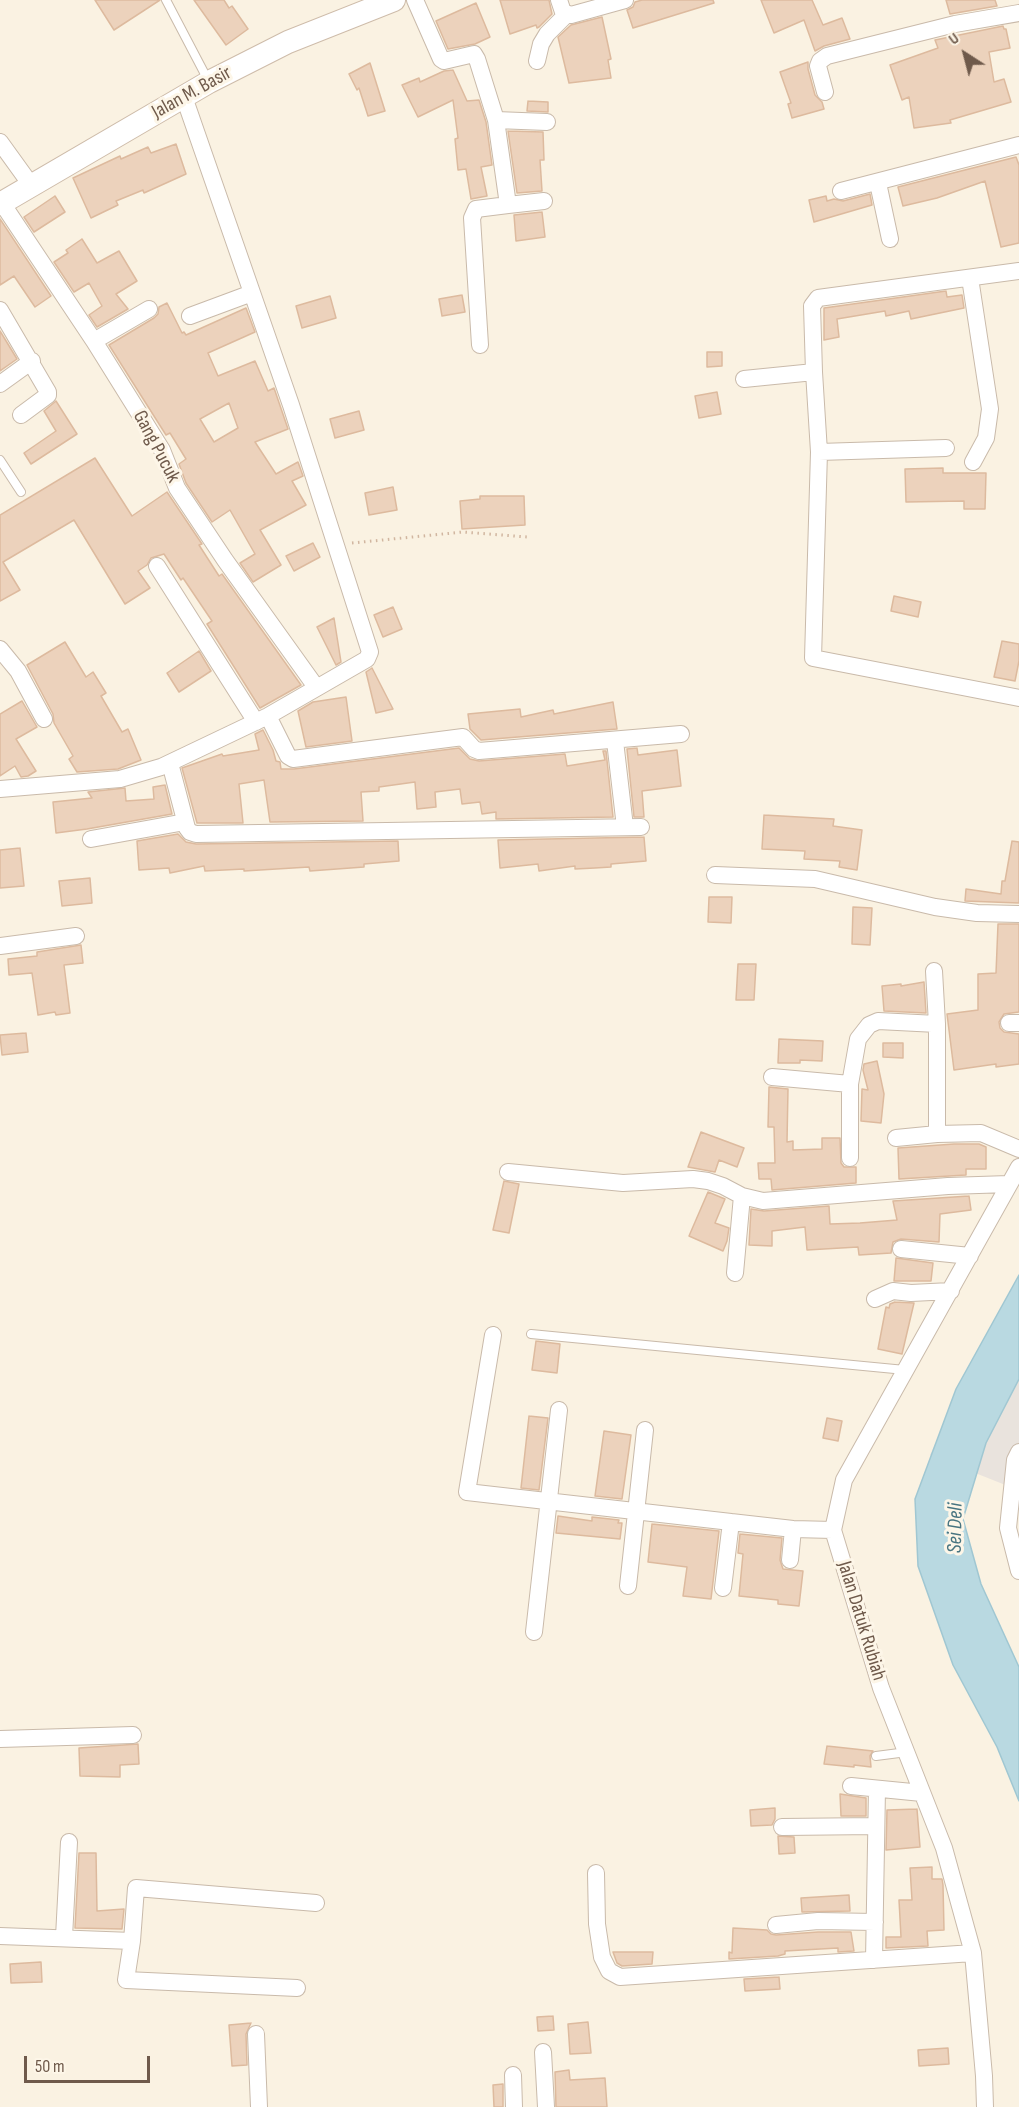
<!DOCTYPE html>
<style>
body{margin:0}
#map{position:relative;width:1019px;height:2107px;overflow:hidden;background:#faf2e2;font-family:"Sofia Sans Condensed",sans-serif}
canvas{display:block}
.north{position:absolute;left:935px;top:24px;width:60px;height:60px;-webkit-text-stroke:4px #fdf6e8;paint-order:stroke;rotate:324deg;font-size:16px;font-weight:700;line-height:24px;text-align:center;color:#6f5a4b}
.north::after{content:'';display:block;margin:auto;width:21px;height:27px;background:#6f5a4b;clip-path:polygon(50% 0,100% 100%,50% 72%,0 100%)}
.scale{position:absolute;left:24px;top:2056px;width:126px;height:27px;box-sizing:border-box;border:3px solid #6f5a4b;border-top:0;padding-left:8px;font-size:18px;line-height:21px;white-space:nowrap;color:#6f5a4b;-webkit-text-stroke:4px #fdf6e8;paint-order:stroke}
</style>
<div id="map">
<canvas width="1019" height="2107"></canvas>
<div class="north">U</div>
<div class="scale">50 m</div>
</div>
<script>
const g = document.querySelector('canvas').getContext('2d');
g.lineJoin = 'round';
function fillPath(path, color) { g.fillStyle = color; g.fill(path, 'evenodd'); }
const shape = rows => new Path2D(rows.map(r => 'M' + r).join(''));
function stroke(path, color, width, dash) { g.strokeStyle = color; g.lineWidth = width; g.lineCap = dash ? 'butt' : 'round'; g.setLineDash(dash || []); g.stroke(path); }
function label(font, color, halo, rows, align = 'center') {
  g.font = font + ' "Sofia Sans Condensed",sans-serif'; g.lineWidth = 6; g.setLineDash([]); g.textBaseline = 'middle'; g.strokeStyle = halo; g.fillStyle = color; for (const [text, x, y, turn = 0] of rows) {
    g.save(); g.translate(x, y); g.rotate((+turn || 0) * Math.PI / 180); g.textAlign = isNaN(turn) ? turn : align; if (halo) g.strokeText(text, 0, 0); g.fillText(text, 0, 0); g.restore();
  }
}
fillPath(shape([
 [1019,1308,1019,1499,1018,1490,930,1455,960,1390]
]), '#e9e3dd');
const water = shape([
 [1019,1275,1019,1379,986,1443,963,1519,981,1584,1019,1667,1019,1801,997,1747,953,1665,918,1566,915,1499,956,1389,1019,1275]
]);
fillPath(water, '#b9d9e1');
stroke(water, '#a0c7d2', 1.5);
const building = shape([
 [95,0,160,0,114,30,95,0],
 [194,0,224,0,229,8,232,6,248,29,226,45,194,0],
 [500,0,549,0,552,14,539,27,537,28,536,25,510,34,500,0],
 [642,0,713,0,714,3,633,28,627,10,633,7,635,2,642,0],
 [761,0,812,0,823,25,842,18,850,39,824,46,815,51,804,20,774,33,761,0],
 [946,0,995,0,997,6,950,14,946,0],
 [476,3,490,37,475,44,448,49,436,21,476,3],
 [602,17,611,59,608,60,611,78,569,83,558,37,571,25,602,17],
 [1003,26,1004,29,1006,29,1010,48,989,52,994,82,1004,79,1011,102,950,120,951,123,914,128,909,97,902,100,890,65,938,48,935,40,1003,26],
 [808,62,808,69,815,95,822,102,824,109,792,118,788,104,791,103,780,72,808,62],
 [370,63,385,111,368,116,359,88,357,90,349,74,370,63],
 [453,70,467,101,479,100,486,122,492,165,481,167,487,196,471,199,466,169,458,170,455,139,458,138,453,100,418,117,402,85,419,78,420,82,444,71,453,70],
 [528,101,548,102,548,112,527,111,528,101],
 [508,131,543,132,544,160,540,160,542,191,517,193,508,131],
 [176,144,186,174,144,193,143,190,116,201,118,205,91,218,73,178,120,156,121,159,148,147,151,153,176,144],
 [1016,157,1019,165,1019,243,1001,247,985,181,937,198,903,206,898,187,1016,157],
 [870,194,872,205,814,222,809,200,826,196,827,201,834,199,843,201,870,194],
 [55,196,65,212,34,232,24,217,55,196],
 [542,212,545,237,516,241,514,215,542,212],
 [0,219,51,296,35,307,14,276,0,285,0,219],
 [82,239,97,263,119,251,137,281,116,294,128,309,97,327,89,315,102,306,89,283,74,292,54,262,68,253,66,250,82,239],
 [946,291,947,297,962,295,964,308,911,319,909,311,886,316,885,311,837,319,839,337,824,340,824,308,946,291],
 [462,295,465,312,442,316,439,299,462,295],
 [330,296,336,318,302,328,296,306,330,296],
 [167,303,182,333,184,332,186,335,246,308,255,332,208,353,218,376,255,361,268,391,274,388,288,429,255,442,276,474,298,462,303,476,292,481,306,505,260,530,281,565,253,582,240,563,255,554,230,510,212,522,186,483,179,464,186,459,170,433,166,435,109,345,154,318,158,314,159,307,167,303],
 [229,403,238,428,214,442,200,419,229,403],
 [0,331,17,359,0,371,0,331],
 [707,352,722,352,722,366,707,367,707,352],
 [717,392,721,414,699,418,695,396,717,392],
 [56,401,77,434,31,464,24,453,56,431,44,411,56,401],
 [359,411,364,430,335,438,330,419,359,411],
 [95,458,132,516,167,492,202,544,199,545,219,576,222,574,301,685,260,708,207,624,212,621,183,578,181,580,164,554,151,558,147,565,138,571,150,588,125,604,74,520,3,562,20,590,0,601,0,515,95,458],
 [943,468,943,473,986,473,985,509,964,509,964,501,906,502,905,469,943,468],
 [393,487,397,510,369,515,365,493,393,487],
 [480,496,524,496,525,525,462,529,460,501,480,499,480,496],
 [313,543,320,557,294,571,286,556,313,543],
 [894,596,921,602,918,617,891,611,894,596],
 [393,607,402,629,383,637,374,615,393,607],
 [334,618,341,662,336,665,317,627,334,618],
 [1002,641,1019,644,1019,661,1015,681,994,677,1002,641],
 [65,642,86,677,93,672,106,693,101,696,122,732,128,729,141,760,118,769,77,772,69,759,73,756,54,723,53,714,27,665,65,642],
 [199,651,211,671,179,692,167,673,199,651],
 [372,668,393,709,376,713,366,672,372,668],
 [346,697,352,741,306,747,298,711,313,702,346,697],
 [22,701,37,727,16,739,36,771,28,776,21,777,15,766,0,776,0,714,22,701],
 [613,702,617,729,481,740,470,729,468,714,520,709,521,717,553,710,554,714,613,702],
 [263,730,273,750,276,761,280,762,281,769,294,769,459,748,470,759,479,761,565,754,567,766,605,760,603,751,606,751,613,817,496,819,496,812,482,814,480,802,462,804,460,789,435,792,436,807,417,809,415,782,379,787,379,791,361,792,363,821,270,822,264,780,239,784,243,823,197,823,182,768,222,754,223,756,259,750,255,734,263,730],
 [637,748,638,755,677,750,681,786,642,791,644,817,634,817,627,749,637,748],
 [165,785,172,814,87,829,56,833,53,802,92,798,88,792,125,788,126,801,154,799,153,787,165,785],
 [764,815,834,819,833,826,862,830,857,870,839,867,840,861,804,859,805,851,762,849,764,815],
 [178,834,186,842,196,844,398,841,399,861,364,864,364,867,310,871,309,867,244,871,244,869,205,871,204,866,170,873,169,868,139,870,137,841,178,834],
 [644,837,646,861,611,864,611,867,595,868,575,869,575,866,539,871,538,864,500,868,498,840,644,837],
 [1012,841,1019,842,1019,903,965,901,966,889,1001,894,1002,881,1005,881,1012,841],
 [20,848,24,886,0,888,0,850,20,848],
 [90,878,92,903,62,906,59,881,90,878],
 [709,897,732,897,731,923,708,922,709,897],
 [853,907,872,908,870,945,852,944,853,907],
 [998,924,1019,924,1019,1012,1004,1014,999,1022,1000,1028,1004,1032,1019,1034,1019,1064,996,1067,996,1064,954,1070,947,1014,978,1010,978,974,996,973,998,924],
 [81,945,83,963,64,965,70,1013,56,1015,55,1012,38,1015,32,973,9,975,8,959,37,956,37,952,81,945],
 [738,964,756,964,754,1000,736,1000,738,964],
 [924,982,926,1013,884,1011,882,986,901,984,901,986,924,982],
 [26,1033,28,1052,2,1055,0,1035,26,1033],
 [779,1039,823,1041,822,1061,800,1060,800,1063,778,1063,779,1039],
 [883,1043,903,1043,903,1058,883,1057,883,1043],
 [877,1061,884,1094,881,1123,861,1121,862,1089,868,1090,863,1070,864,1064,877,1061],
 [769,1087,788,1089,787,1142,793,1141,793,1150,822,1149,822,1138,840,1138,841,1163,844,1167,856,1167,856,1183,772,1190,771,1179,759,1179,758,1163,775,1163,774,1127,768,1127,769,1087],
 [701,1132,744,1148,737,1167,719,1160,715,1172,688,1167,701,1132],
 [954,1144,979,1144,986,1147,986,1169,966,1169,966,1175,899,1179,898,1148,954,1144],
 [504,1181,519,1184,509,1233,493,1230,504,1181],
 [708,1192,725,1199,715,1223,729,1228,727,1241,723,1251,689,1236,708,1192],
 [969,1196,971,1210,940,1214,939,1242,901,1239,893,1242,891,1253,859,1255,858,1247,807,1250,805,1227,772,1231,772,1246,749,1245,751,1209,764,1211,829,1206,830,1224,860,1223,897,1220,893,1201,969,1196],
 [896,1258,933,1263,931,1281,894,1281,896,1258],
 [895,1302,914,1303,902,1354,878,1349,886,1307,889,1308,890,1304,895,1302],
 [536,1341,560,1344,557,1373,532,1370,536,1341],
 [529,1416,548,1418,539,1490,521,1488,529,1416],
 [827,1418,842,1421,838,1441,823,1438,827,1418],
 [604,1431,631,1435,622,1499,595,1496,604,1431],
 [558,1516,592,1521,592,1517,619,1520,618,1523,622,1523,620,1539,556,1533,558,1516],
 [652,1524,719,1531,711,1599,683,1596,687,1567,648,1562,652,1524],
 [740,1534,782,1538,780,1560,783,1569,803,1571,799,1606,778,1604,778,1600,739,1596,743,1554,738,1553,740,1534],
 [138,1744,139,1764,120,1765,120,1777,80,1776,79,1748,138,1744],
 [827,1746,873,1751,870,1756,871,1767,854,1765,854,1767,824,1764,827,1746],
 [840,1794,866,1798,866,1816,841,1816,840,1794],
 [775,1808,775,1819,772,1825,751,1826,750,1810,775,1808],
 [917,1809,920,1847,886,1850,887,1810,917,1809],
 [778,1836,794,1837,795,1853,779,1854,778,1836],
 [79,1853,96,1853,97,1911,124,1909,122,1929,75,1928,79,1853],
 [932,1867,932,1879,942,1879,943,1885,944,1930,927,1931,928,1946,886,1948,886,1937,901,1937,899,1900,912,1900,910,1868,932,1867],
 [849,1895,850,1911,802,1912,801,1898,849,1895],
 [733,1928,767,1930,771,1934,776,1935,818,1932,851,1932,854,1951,838,1952,838,1948,785,1951,785,1954,778,1956,729,1959,729,1952,732,1953,733,1928],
 [613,1952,653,1952,652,1964,622,1966,617,1963,613,1952],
 [41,1962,42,1982,11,1983,10,1964,41,1962],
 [779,1977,780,1989,745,1991,744,1979,779,1977],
 [553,2016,554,2030,538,2031,537,2017,553,2016],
 [588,2022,591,2053,570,2054,568,2024,588,2022],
 [251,2023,246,2034,247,2065,232,2066,229,2025,251,2023],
 [948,2048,949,2064,919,2066,918,2050,948,2048],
 [569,2070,570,2080,605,2078,607,2107,556,2107,555,2072,569,2070],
 [503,2084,503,2107,494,2107,493,2085,503,2084]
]);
fillPath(building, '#ecd2bc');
stroke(building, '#ddba9e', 1.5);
const lane = shape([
 [166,0,209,82],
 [0,460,21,492],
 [531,1334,905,1370],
 [876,1756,907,1752]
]);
const street = shape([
 [415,0,441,59,444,61,474,54,477,59,496,120,508,205,476,209,472,218,480,345],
 [559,0,563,12,571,15,625,0],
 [537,61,541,44,547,34,566,15],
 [825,92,818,66,820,61,827,56,955,24,1019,13],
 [496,120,547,122],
 [0,142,31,185],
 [878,183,890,239],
 [841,191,1019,145],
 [2,203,94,341,162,450,177,488,225,560,316,687],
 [508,205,544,201],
 [970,278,990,409,986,438,973,462],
 [0,310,48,392,48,395,21,415],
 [190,316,252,293],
 [94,341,149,309],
 [814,372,812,306,818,298,1019,271],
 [744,379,814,372,819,452,813,658,1019,698],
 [0,384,32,361],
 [819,452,946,448],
 [157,566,256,722],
 [0,649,18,671,44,719],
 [268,716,288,756,293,759,463,737,474,749,479,751,681,734],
 [615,741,625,827],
 [170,763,187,828,190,832,196,834,641,827],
 [0,789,120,779,161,767,268,716,367,659,370,652,291,405,184,97],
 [91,839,185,822],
 [715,875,815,879,935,907,977,913,1019,914],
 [0,946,76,936],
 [934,971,937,1024,937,1134],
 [1009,1023,1019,1023],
 [772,1077,850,1084],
 [896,1138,937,1134,981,1133,1019,1149],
 [850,1158,850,1084,858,1039,869,1025,878,1021,937,1024],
 [508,1172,623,1183,693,1179,708,1181,723,1186,742,1196,763,1201,948,1186,1009,1184],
 [901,1249,970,1256],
 [735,1273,742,1196],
 [875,1299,893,1291,911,1293,951,1291],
 [493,1335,467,1492,731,1522,793,1529,833,1530],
 [1019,1452,1015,1460,1008,1528,1019,1571],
 [790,1560,793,1529],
 [628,1586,645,1430],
 [723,1588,731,1522],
 [534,1632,559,1410],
 [0,1739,133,1735],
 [851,1786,922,1793],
 [782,1827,876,1826],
 [596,1873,597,1924,602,1957,609,1971,620,1977,973,1953],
 [776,1925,818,1921,875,1922],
 [0,1936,132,1941],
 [64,1937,69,1842],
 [874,1960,877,1789],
 [297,1988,126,1980,132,1941,136,1888,316,1903],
 [256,2034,259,2107],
 [543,2052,546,2107],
 [513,2075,514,2107],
 [985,2107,984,2076,973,1953,944,1848,881,1688,833,1530,844,1480,1019,1167]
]);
const secondary = shape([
 [0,204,209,82,288,42,394,0]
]);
stroke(lane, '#c9baaa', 10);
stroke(street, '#c9baaa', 18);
stroke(secondary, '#cebcaa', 24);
stroke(shape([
 [352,543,463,532,527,537]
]), '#d1b6a0', 3, [1.5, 4.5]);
stroke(lane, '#fff', 8);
stroke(street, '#fff', 16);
stroke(secondary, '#fff', 22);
label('20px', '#6f5a4b', '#fdf6e8', [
 ["Jalan M. Basir",192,93,-29],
 ["Gang Pucuk",156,447,62],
 ["Jalan Datuk Rubiah",861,1621,73]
]);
label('italic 21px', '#477480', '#fdf6e8', [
 ["Sei Deli",956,1528,-89]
]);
</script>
